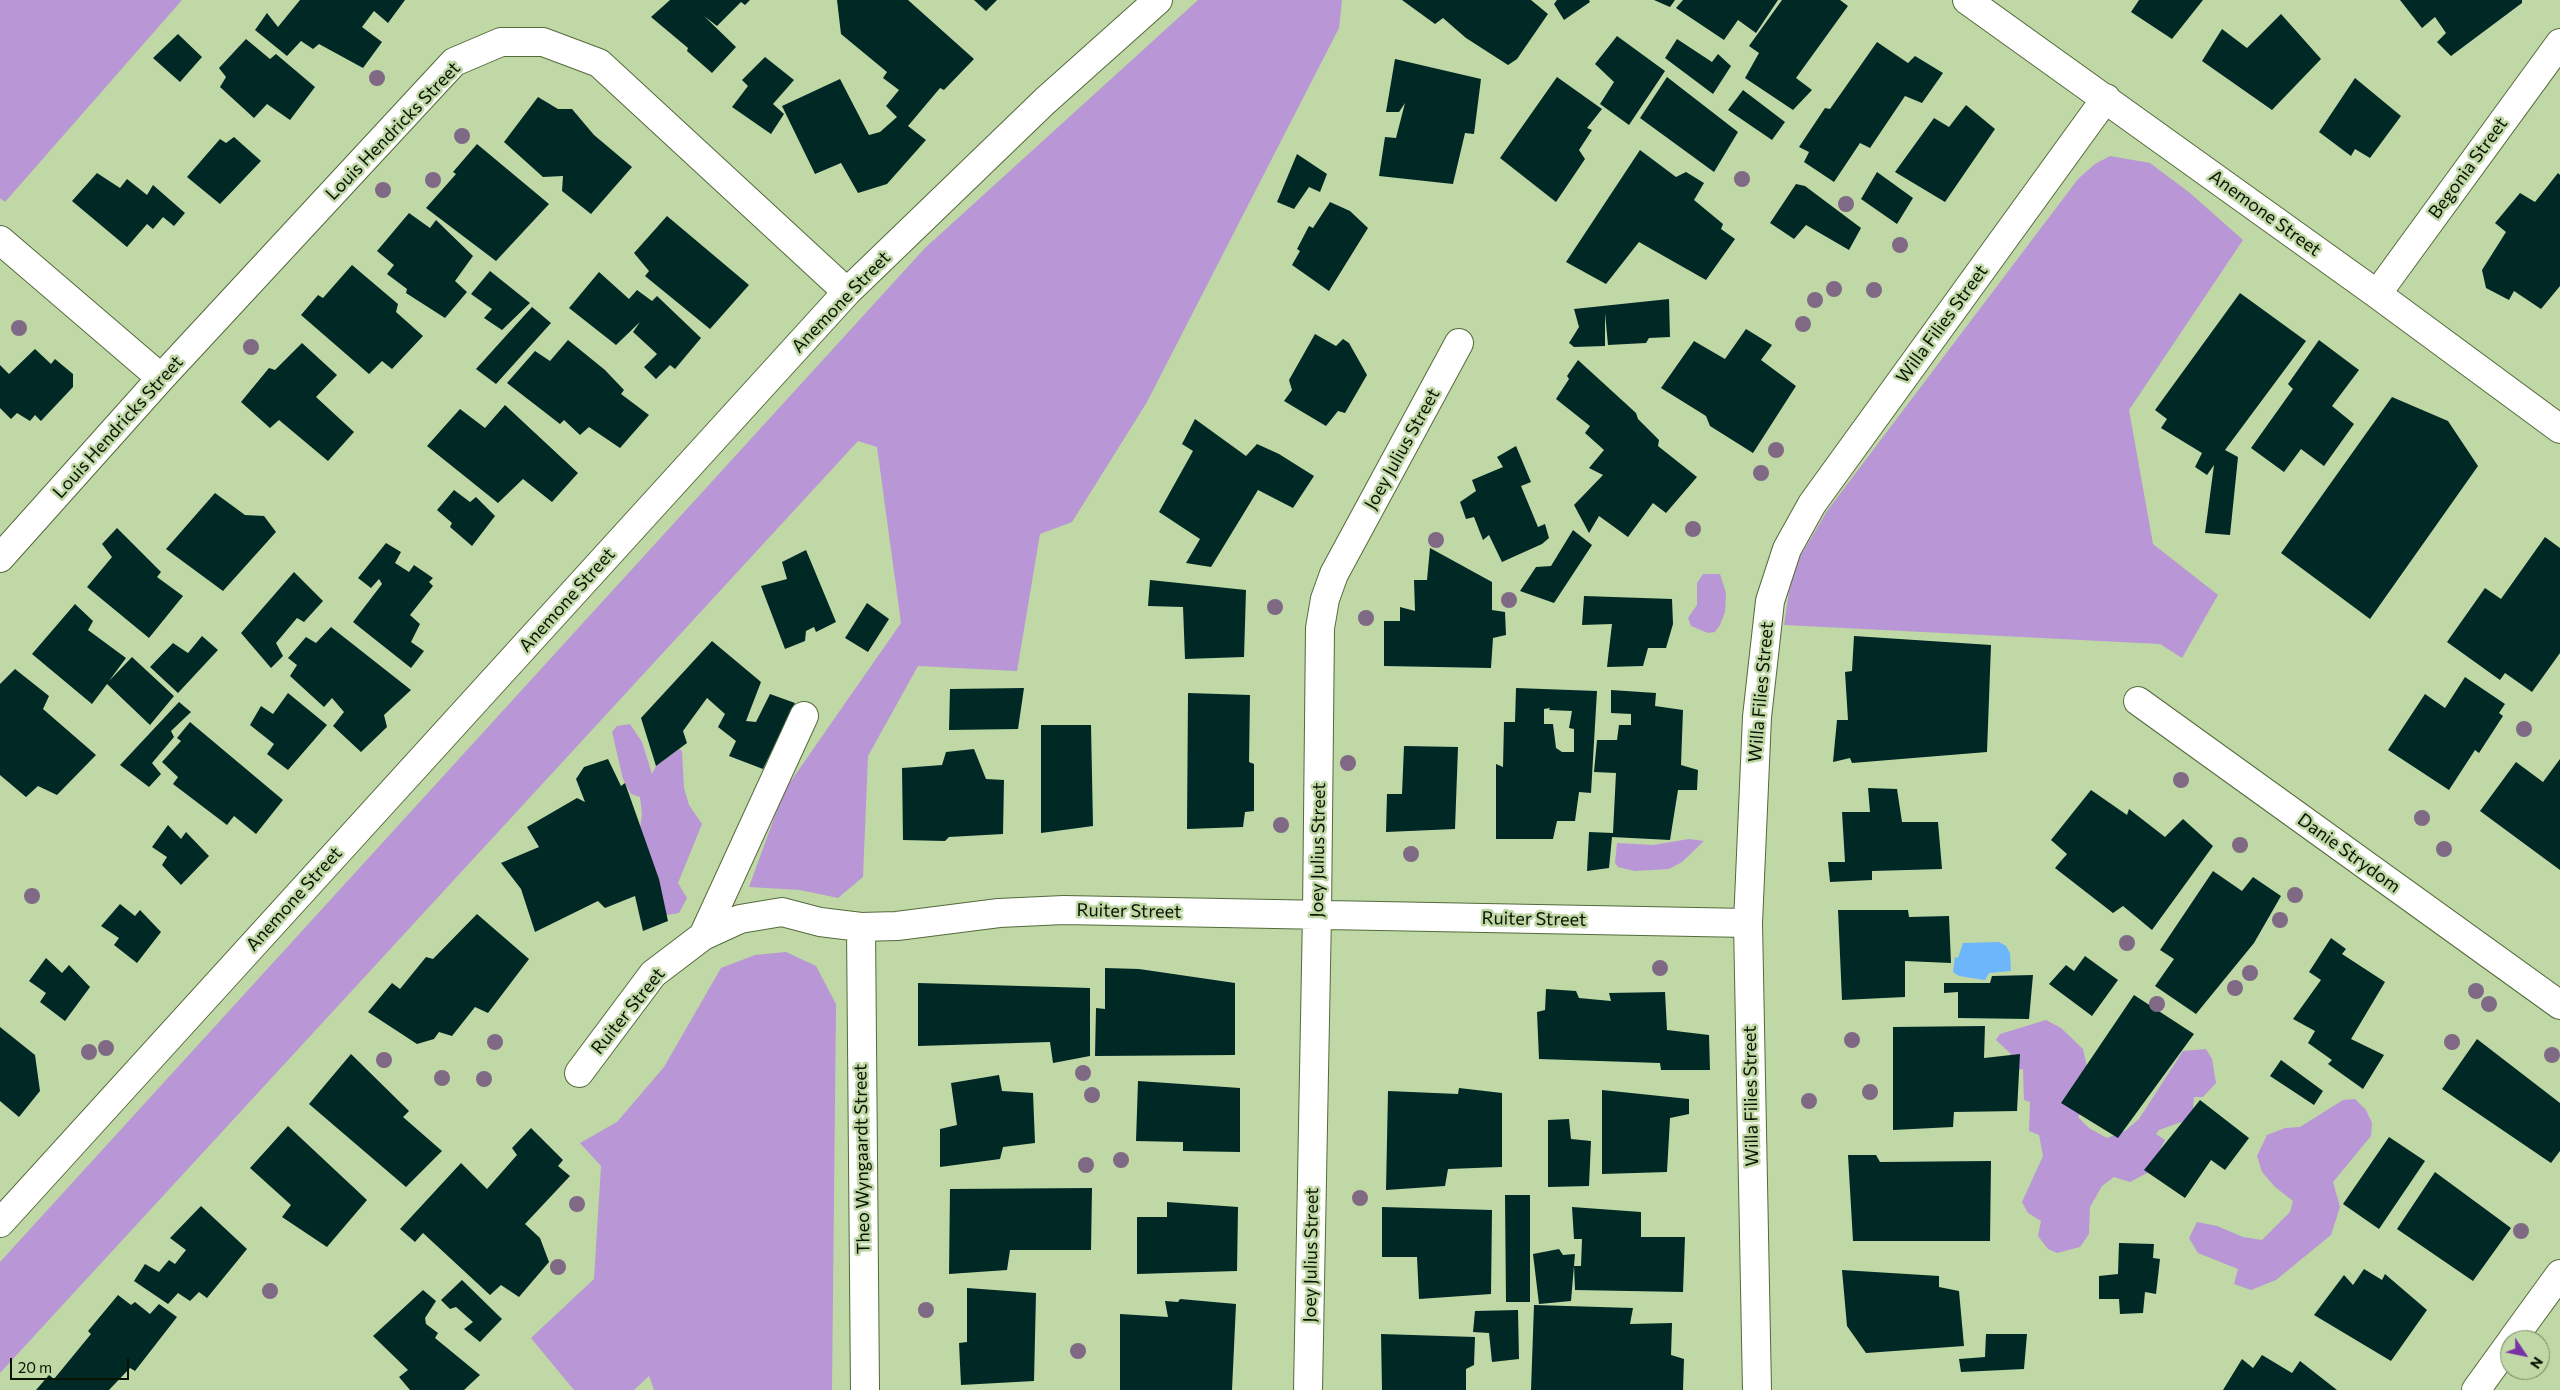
<!DOCTYPE html>
<style>
body{margin:0}
#map{position:relative;width:2560px;height:1390px;overflow:hidden;background:#bfd8a5;font-family:Commissioner,sans-serif}
canvas{display:block}
.north{position:absolute;left:2500px;top:1330px;width:50px;height:50px;box-sizing:border-box;background:#bfd8a5;border:1px solid #778964;border-radius:50%;rotate:124deg;font-size:14px;font-weight:700;line-height:20px;text-align:center;color:#0a1202}
.north::after{content:'';display:block;margin:auto;width:18px;height:22px;background:#7832a5;clip-path:polygon(50% 0,100% 100%,50% 72%,0 100%)}
.scale{position:absolute;left:10px;top:1358px;width:119px;height:22px;box-sizing:border-box;border:2px solid #0a1202;border-top:0;padding-left:6px;font-size:15px;line-height:18px;white-space:nowrap;color:#0a1202;-webkit-text-stroke:4px #bfd8a5;paint-order:stroke}
</style>
<div id="map">
<canvas width="2560" height="1390"></canvas>
<div class="north">N</div>
<div class="scale">20 m</div>
</div>
<script>
const g = document.querySelector('canvas').getContext('2d');
g.lineJoin = 'round';
function fillPath(path, color) { g.fillStyle = color; g.fill(path, 'evenodd'); }
const shape = rows => new Path2D(rows.map(r => 'M' + r).join(''));
function stroke(path, color, width, dash) { g.strokeStyle = color; g.lineWidth = width; g.lineCap = dash ? 'butt' : 'round'; g.setLineDash(dash || []); g.stroke(path); }
function label(font, color, halo, rows, align = 'center') {
  g.font = font + ' Commissioner,sans-serif'; g.lineWidth = 5; g.setLineDash([]); g.textBaseline = 'middle'; g.strokeStyle = halo; g.fillStyle = color; for (const [text, x, y, turn = 0] of rows) {
    g.save(); g.translate(x, y); g.rotate((+turn || 0) * Math.PI / 180); g.textAlign = isNaN(turn) ? turn : align; if (halo) g.strokeText(text, 0, 0); g.fillText(text, 0, 0); g.restore();
  }
}
fillPath(shape([
 [0,0,182,0,5,202,0,198],
 [1198,0,1342,0,1339,28,1147,402,1072,522,1040,534,1017,671,918,666,868,756,863,877,838,898,800,890,749,887,784,791,901,623,877,447,858,441,0,1373,0,1262,925,248],
 [2110,156,2150,163,2190,193,2243,240,2129,410,2153,544,2218,595,2182,658,2160,644,1784,625,1790,585,1801,555,1827,511,2078,179,2095,164],
 [1703,574,1720,574,1726,593,1725,612,1720,625,1715,632,1708,633,1691,626,1688,618,1697,605,1697,583],
 [630,724,642,742,652,774,656,766,679,749,682,751,684,788,689,805,702,824,678,883,687,898,679,913,667,915,658,911,652,891,659,879,640,829,642,814,640,797,631,794,623,779,612,732,617,726],
 [1689,839,1704,841,1682,862,1669,869,1635,871,1618,867,1615,863,1617,843,1653,845],
 [786,952,816,966,836,1004,832,1390,654,1390,649,1376,634,1390,574,1390,531,1338,594,1279,601,1166,580,1143,617,1122,664,1067,721,968,755,955],
 [2046,1020,2061,1028,2083,1049,2091,1086,2086,1104,2078,1117,2089,1128,2107,1138,2125,1131,2139,1119,2183,1051,2206,1049,2212,1059,2216,1083,2203,1097,2194,1097,2193,1109,2187,1120,2159,1130,2156,1134,2165,1140,2149,1172,2130,1182,2114,1177,2102,1186,2090,1207,2089,1234,2080,1247,2057,1253,2048,1249,2038,1236,2041,1221,2028,1213,2022,1202,2043,1156,2039,1135,2029,1131,2030,1102,2024,1100,2023,1069,2016,1070,2010,1053,1996,1040,2000,1034],
 [2355,1099,2366,1110,2372,1123,2371,1136,2333,1182,2340,1207,2331,1235,2276,1280,2251,1290,2234,1284,2238,1269,2198,1253,2189,1238,2197,1222,2217,1226,2243,1237,2262,1240,2290,1212,2293,1201,2275,1187,2262,1172,2257,1156,2267,1135,2285,1128,2300,1127,2343,1100]
]), '#b996d5');
fillPath(shape([
 [1999,942,2006,946,2010,953,2011,971,1989,973,1985,980,1959,976,1953,972,1955,957,1958,958,1963,943]
]), '#6eb6fb');
fillPath(shape([
 [300,0,405,0,388,23,374,11,362,27,382,42,363,68,319,44,313,49,301,41,287,56,255,30,267,13,278,27],
 [670,0,750,0,745,5,741,2,717,26,704,16,736,47,712,73,687,51,688,48,651,17],
 [837,0,908,0,974,59,944,90,940,88,908,126,926,140,887,184,858,193,841,163,815,174,782,106,840,79,869,135,880,132,897,117,886,106,899,90,883,78,887,72,841,34],
 [974,0,997,0,986,11],
 [1402,0,1531,0,1548,14,1517,59,1508,65,1466,38,1443,18,1435,24],
 [1557,0,1589,0,1590,2,1564,20,1554,4],
 [1654,0,1675,0,1670,7],
 [1683,0,1778,0,1756,33,1738,20,1724,40,1676,8],
 [1782,0,1840,0,1848,6,1796,78,1812,90,1793,110,1745,78,1759,53,1749,46],
 [2139,0,2203,0,2172,39,2131,12],
 [2400,0,2522,0,2522,3,2451,56,2437,42,2446,33,2435,17,2422,28],
 [2281,14,2321,59,2272,110,2202,61,2222,29,2247,48],
 [178,34,202,57,180,82,153,58],
 [1617,36,1665,71,1629,125,1600,104,1614,82,1595,64],
 [246,39,270,59,276,54,315,87,290,120,267,104,254,118,220,87,226,77,219,68],
 [1677,39,1712,62,1718,54,1731,66,1713,94,1665,58],
 [1877,42,1908,63,1915,56,1943,73,1922,103,1905,96,1870,148,1860,143,1834,182,1804,162,1809,152,1799,147,1825,108,1830,109],
 [765,57,794,80,773,104,784,114,771,134,732,107,748,86,742,80],
 [1395,59,1481,79,1474,134,1465,133,1453,184,1379,176,1385,137,1396,138,1405,103,1399,112,1386,112],
 [1557,77,1602,109,1587,128,1592,130,1579,150,1585,159,1556,202,1500,158],
 [1667,77,1738,132,1714,172,1640,118],
 [2355,78,2401,116,2370,158,2355,149,2351,156,2319,132],
 [1743,90,1785,122,1772,140,1728,110],
 [538,97,558,109,572,109,594,135,632,167,591,214,562,191,563,176,543,177,504,142],
 [1966,105,1995,129,1945,202,1895,172,1934,118,1949,127],
 [234,137,261,161,220,204,187,177,220,139,226,143],
 [477,144,549,204,496,261,426,208,456,174,453,172],
 [1640,150,1676,177,1686,172,1704,183,1694,200,1723,224,1721,229,1735,239,1706,280,1639,242,1606,284,1566,262],
 [1297,154,1327,174,1320,192,1309,187,1294,209,1277,202],
 [1877,172,1913,198,1897,224,1861,199],
 [97,173,120,188,127,179,147,195,153,185,185,213,174,226,163,217,153,229,147,224,127,247,72,201],
 [2558,173,2560,175,2560,286,2541,309,2514,291,2509,300,2486,288,2482,270,2506,232,2495,223,2520,193,2535,202],
 [1796,184,1805,186,1861,228,1849,250,1806,225,1794,239,1770,223],
 [1330,202,1350,211,1368,228,1329,291,1292,265,1300,251,1297,249,1309,226,1313,228],
 [409,213,430,228,436,220,473,256,455,281,467,292,445,318,406,293,407,289,387,274,394,265,377,251],
 [667,216,749,285,710,329,645,276,649,271,634,253],
 [352,265,398,304,396,312,423,336,392,369,382,361,369,374,301,315,318,295,323,298],
 [490,271,530,303,502,330,484,318,492,309,471,294],
 [599,272,629,299,637,290,652,301,657,296,701,338,675,369,670,365,656,379,644,367,657,354,633,332,640,322,616,345,569,308],
 [2240,293,2306,341,2225,450,2238,457,2230,535,2205,533,2214,465,2207,475,2195,467,2202,453,2161,428,2167,419,2155,410],
 [1669,299,1670,337,1649,338,1646,343,1608,345,1605,313,1605,346,1574,347,1569,343,1579,327,1574,309],
 [532,307,551,323,496,384,476,369],
 [1746,329,1772,345,1761,360,1796,386,1753,453,1710,426,1706,416,1661,388,1694,341,1725,359],
 [1315,334,1336,346,1343,339,1349,343,1367,375,1345,413,1338,411,1326,426,1284,401,1292,390,1289,380],
 [568,340,605,370,624,390,621,394,649,415,620,448,589,427,580,435,564,420,560,424,507,383,535,351,550,361],
 [2319,340,2359,370,2332,406,2354,424,2324,466,2301,449,2284,472,2251,448,2293,389,2288,384],
 [302,343,337,375,316,397,354,432,328,461,279,420,270,428,241,402,269,368,275,370],
 [35,349,51,364,55,359,73,374,73,387,41,421,35,415,30,421,17,413,11,419,0,408,0,365,9,374],
 [1578,360,1636,413,1638,419,1659,440,1658,446,1697,477,1666,513,1653,503,1628,537,1599,516,1589,533,1574,505,1603,475,1589,468,1604,450,1585,433,1590,426,1556,399,1569,379,1567,376],
 [2392,397,2448,421,2478,466,2370,619,2281,553],
 [505,405,578,473,552,502,523,479,498,503,427,446,460,409,485,428],
 [1195,419,1246,456,1257,444,1279,454,1314,476,1293,508,1258,490,1211,567,1186,563,1200,539,1159,512,1193,451,1182,444],
 [1516,446,1531,482,1521,486,1538,527,1545,524,1549,538,1542,544,1502,562,1489,535,1483,540,1474,517,1466,519,1460,502,1476,491,1472,480,1503,467,1497,457],
 [454,490,470,502,476,497,495,516,472,546,450,527,452,523,437,510],
 [215,493,245,515,264,516,276,532,223,591,166,549],
 [117,528,161,572,157,577,183,596,149,638,87,587,112,557,102,544],
 [1573,530,1592,545,1554,603,1520,591,1536,567,1551,566],
 [2545,537,2560,548,2560,653,2532,692,2505,673,2500,680,2447,642,2485,588,2501,599],
 [386,543,401,552,395,563,409,572,414,565,433,578,429,582,433,586,410,615,420,624,411,642,424,651,411,668,353,622,382,584,379,579,371,588,358,578],
 [1430,548,1492,582,1492,610,1505,612,1506,635,1493,638,1491,668,1384,666,1384,621,1400,621,1400,607,1415,611,1414,580,1427,580],
 [806,550,836,622,816,632,814,627,806,631,805,641,785,649,761,586,787,579,782,562],
 [294,572,323,601,304,622,297,618,276,643,283,656,271,668,241,633],
 [1150,580,1246,590,1244,657,1185,659,1183,607,1148,606],
 [1584,596,1672,599,1673,624,1666,648,1648,648,1643,666,1607,667,1612,624,1582,625],
 [867,603,889,619,868,652,845,638],
 [75,604,93,621,88,630,126,658,109,681,132,657,174,696,150,725,107,684,92,704,32,654],
 [331,627,411,690,384,715,387,727,361,752,333,726,344,712,332,698,324,707,290,676,297,665,288,658,306,637,316,643],
 [202,636,218,650,178,693,150,667,173,643,188,653],
 [1854,636,1991,645,1987,752,1852,763,1850,758,1833,762,1837,720,1848,720,1845,672,1852,671],
 [712,641,761,682,746,721,756,722,770,694,795,703,763,769,729,756,736,741,718,727,725,714,707,698,683,731,687,743,656,766,641,718],
 [15,669,49,696,43,709,96,755,57,795,38,786,26,797,0,775,0,684],
 [2465,677,2505,704,2499,713,2503,716,2479,753,2475,750,2449,790,2388,750,2425,694,2445,708],
 [1024,688,1018,729,949,730,950,689],
 [1516,688,1597,691,1591,793,1579,792,1575,821,1557,821,1553,839,1496,839,1496,764,1503,767,1504,722,1515,722],
 [1550,708,1549,710,1572,711,1569,728,1574,729,1574,752,1562,752,1556,748,1553,724,1544,724,1544,709],
 [1611,690,1656,693,1655,706,1683,710,1681,765,1698,770,1697,790,1678,790,1670,840,1612,837,1609,868,1587,871,1589,832,1613,833,1616,773,1594,772,1597,740,1617,740,1619,725,1631,725,1631,714,1611,713],
 [288,693,327,725,288,770,267,754,274,744,250,725,261,706,273,714],
 [1188,693,1250,695,1249,762,1254,764,1254,811,1245,812,1243,827,1187,829],
 [179,702,191,712,171,731,174,737,152,763,161,774,149,787,120,765],
 [190,722,283,800,256,834,234,816,227,825,173,784,178,777,162,762,181,741,177,738],
 [1041,725,1091,725,1093,826,1041,833],
 [1404,746,1458,747,1455,829,1386,832,1387,794,1402,794],
 [974,749,986,779,1004,780,1003,834,949,837,945,841,903,840,902,768,942,765,946,752],
 [608,759,621,786,625,783,659,879,668,921,643,931,635,896,605,908,598,901,535,932,521,889,501,863,539,847,527,827,577,798,585,802,576,779,584,767],
 [2560,759,2560,870,2480,811,2516,762,2543,782],
 [1868,788,1897,789,1902,822,1938,822,1942,869,1872,871,1872,880,1830,882,1828,862,1845,862,1842,812,1870,812],
 [2091,790,2127,815,2129,809,2165,837,2183,819,2213,846,2152,930,2123,906,2113,913,2055,868,2067,854,2051,840],
 [168,825,181,839,186,832,209,856,181,885,162,865,167,857,152,847],
 [2213,871,2242,891,2253,877,2281,896,2254,943,2196,1014,2155,986,2174,959,2160,950],
 [120,904,135,916,140,910,161,932,137,963,114,945,119,938,101,926],
 [1838,910,1908,910,1909,917,1949,916,1951,963,1905,961,1905,997,1842,1000],
 [477,914,529,959,488,1013,475,1007,452,1036,439,1032,434,1039,417,1044,368,1012,392,983,400,989,426,957,433,959],
 [2331,938,2346,949,2342,954,2385,982,2351,1039,2384,1055,2363,1089,2328,1064,2332,1060,2308,1043,2315,1031,2293,1019,2321,980,2309,972],
 [2085,956,2118,980,2092,1016,2049,984,2066,965,2074,971],
 [46,958,62,973,69,965,90,987,65,1021,40,1002,46,993,29,981],
 [1105,968,1139,969,1235,983,1235,1055,1095,1056,1096,1008,1105,1009],
 [2033,975,2029,1019,1958,1018,1958,992,1944,993,1944,983,1990,983,1992,976],
 [918,983,1090,988,1090,1056,1053,1063,1050,1042,918,1046],
 [1546,989,1576,991,1579,998,1611,1001,1609,993,1665,992,1667,1030,1709,1035,1710,1070,1661,1070,1660,1063,1539,1059,1537,1012,1545,1010],
 [2134,995,2194,1034,2118,1138,2061,1103],
 [1985,1026,1984,1058,2020,1054,2017,1111,1954,1112,1953,1127,1893,1130,1893,1027],
 [0,1027,35,1055,40,1091,19,1117,0,1101],
 [2477,1039,2560,1103,2560,1151,2551,1163,2442,1089],
 [351,1054,409,1111,403,1117,442,1151,406,1187,309,1104],
 [2281,1060,2323,1091,2314,1105,2270,1076],
 [999,1075,1002,1091,1033,1093,1035,1143,1003,1147,1000,1159,940,1167,940,1129,957,1125,951,1083],
 [1138,1081,1240,1088,1240,1152,1183,1151,1183,1142,1136,1141],
 [1459,1088,1502,1093,1502,1167,1448,1169,1445,1186,1386,1190,1388,1091,1458,1094],
 [1602,1090,1689,1099,1689,1114,1670,1118,1667,1172,1602,1174],
 [2200,1100,2249,1138,2225,1170,2211,1160,2185,1198,2144,1170],
 [1569,1119,1571,1139,1591,1141,1589,1186,1548,1187,1548,1120],
 [288,1126,367,1200,327,1247,282,1217,291,1205,250,1168],
 [531,1128,563,1160,558,1166,570,1176,525,1224,540,1238,549,1262,519,1297,501,1285,490,1295,423,1233,415,1242,400,1229,461,1163,487,1189,517,1155,512,1148],
 [2389,1137,2425,1161,2379,1229,2343,1204],
 [1848,1155,1876,1155,1880,1162,1991,1161,1990,1241,1853,1241],
 [2435,1172,2511,1228,2473,1281,2397,1229],
 [1092,1188,1091,1250,1010,1250,1007,1270,949,1274,950,1189],
 [1505,1195,1530,1195,1530,1302,1506,1302],
 [1167,1202,1238,1207,1237,1271,1137,1274,1137,1217,1167,1217],
 [201,1206,247,1249,207,1298,199,1292,190,1301,178,1293,168,1304,134,1281,145,1264,159,1272,169,1260,175,1264,186,1250,170,1238],
 [1382,1207,1492,1210,1491,1294,1419,1299,1417,1257,1382,1257],
 [1572,1207,1641,1212,1641,1237,1685,1237,1683,1292,1575,1290,1574,1266,1581,1266,1582,1239,1574,1239],
 [2119,1243,2154,1244,2153,1258,2160,1259,2156,1294,2145,1292,2143,1313,2120,1314,2119,1299,2099,1299,2099,1276,2118,1274],
 [1559,1249,1563,1255,1575,1254,1571,1301,1539,1304,1533,1254],
 [2364,1269,2382,1280,2385,1274,2427,1310,2391,1361,2314,1315,2344,1275,2353,1285],
 [1842,1270,1939,1276,1939,1287,1959,1291,1964,1346,1866,1353,1847,1326],
 [462,1280,502,1319,480,1342,464,1329,473,1322,456,1307,450,1309,441,1300],
 [967,1288,1036,1293,1034,1381,961,1385,959,1343,967,1342],
 [423,1290,436,1301,425,1318,426,1324,438,1333,435,1338,480,1375,464,1390,410,1390,399,1377,408,1370,373,1336],
 [118,1295,131,1305,135,1302,150,1314,159,1304,177,1317,135,1371,130,1368,109,1390,36,1390,49,1375,54,1379,91,1334,88,1331],
 [1180,1299,1236,1304,1232,1390,1120,1390,1120,1314,1168,1317,1165,1301,1178,1302],
 [1534,1305,1633,1308,1630,1324,1672,1323,1671,1355,1684,1359,1683,1390,1531,1390],
 [1518,1310,1519,1359,1492,1362,1489,1333,1473,1332,1475,1311],
 [1381,1334,1475,1337,1474,1365,1466,1369,1466,1390,1382,1390],
 [1986,1334,2027,1334,2024,1369,1961,1372,1959,1359,1985,1357],
 [2262,1355,2292,1373,2300,1361,2337,1390,2223,1390,2242,1359,2253,1368]
]), '#002926');
const minor = shape([
 [1967,0,2377,294,2560,429],
 [0,240,161,378],
 [2377,294,2560,43],
 [0,558,161,378,454,62,501,42,543,42,599,63,847,292],
 [2138,701,2560,1005],
 [861,927,865,1390],
 [703,936,804,716],
 [579,1073,653,974,703,936,740,919,782,912,820,922,861,927,897,926,999,913,1064,910,1748,923],
 [0,1223,847,292,1045,101,1158,0],
 [2512,1340,2560,1274],
 [1308,1390,1317,914,1320,628,1325,599,1334,574,1459,343],
 [1757,1390,1748,923,1757,717,1770,601,1787,549,1812,504,2106,98],
 [2476,1390,2510,1343]
]);
stroke(minor, '#546a3c', 30);
stroke(minor, '#fff', 28);
g.fillStyle = '#7f6985';
for (const [x, y] of [
 [377,78],
 [462,136],
 [1742,179],
 [433,180],
 [383,190],
 [1846,204],
 [1900,245],
 [1834,289],
 [1874,290],
 [1815,300],
 [1803,324],
 [19,328],
 [251,347],
 [1776,450],
 [1761,473],
 [1693,529],
 [1436,540],
 [1509,600],
 [1275,607],
 [1366,618],
 [2524,729],
 [1348,763],
 [2181,780],
 [2422,818],
 [1281,825],
 [2240,845],
 [2444,849],
 [1411,854],
 [2295,895],
 [32,896],
 [2280,920],
 [2127,943],
 [1660,968],
 [2250,973],
 [2235,988],
 [2476,991],
 [2157,1004],
 [2489,1004],
 [1852,1040],
 [495,1042],
 [2452,1042],
 [106,1048],
 [89,1052],
 [2552,1055],
 [384,1060],
 [1083,1073],
 [442,1078],
 [484,1079],
 [1870,1092],
 [1092,1095],
 [1809,1101],
 [1121,1160],
 [1086,1165],
 [1360,1198],
 [577,1204],
 [2521,1231],
 [558,1267],
 [270,1291],
 [926,1310],
 [1078,1351]
]) { g.beginPath(); g.arc(x, y, 8, 0, 2 * Math.PI); g.fill(); }
label('18px', '#0a1202', '#bfd8a5', [
 ["Louis Hendricks Street",393,131,-46],
 ["Begonia Street",2468,168,-54],
 ["Anemone Street",2265,213,36],
 ["Anemone Street",841,302,-46],
 ["Willa Filies Street",1942,324,-54],
 ["Louis Hendricks Street",118,427,-48],
 ["Joey Julius Street",1402,449,-61],
 ["Anemone Street",567,600,-48],
 ["Willa Filies Street",1761,692,-85],
 ["Joey Julius Street",1318,850,-89],
 ["Danie Strydom",2349,853,36],
 ["Anemone Street",294,899,-48],
 ["Ruiter Street",1129,911,1],
 ["Ruiter Street",1534,919,1],
 ["Ruiter Street",628,1011,-51],
 ["Willa Filies Street",1751,1096,-91],
 ["Theo Wyngaardt Street",862,1159,-91],
 ["Joey Julius Street",1311,1255,-89]
]);
</script>
